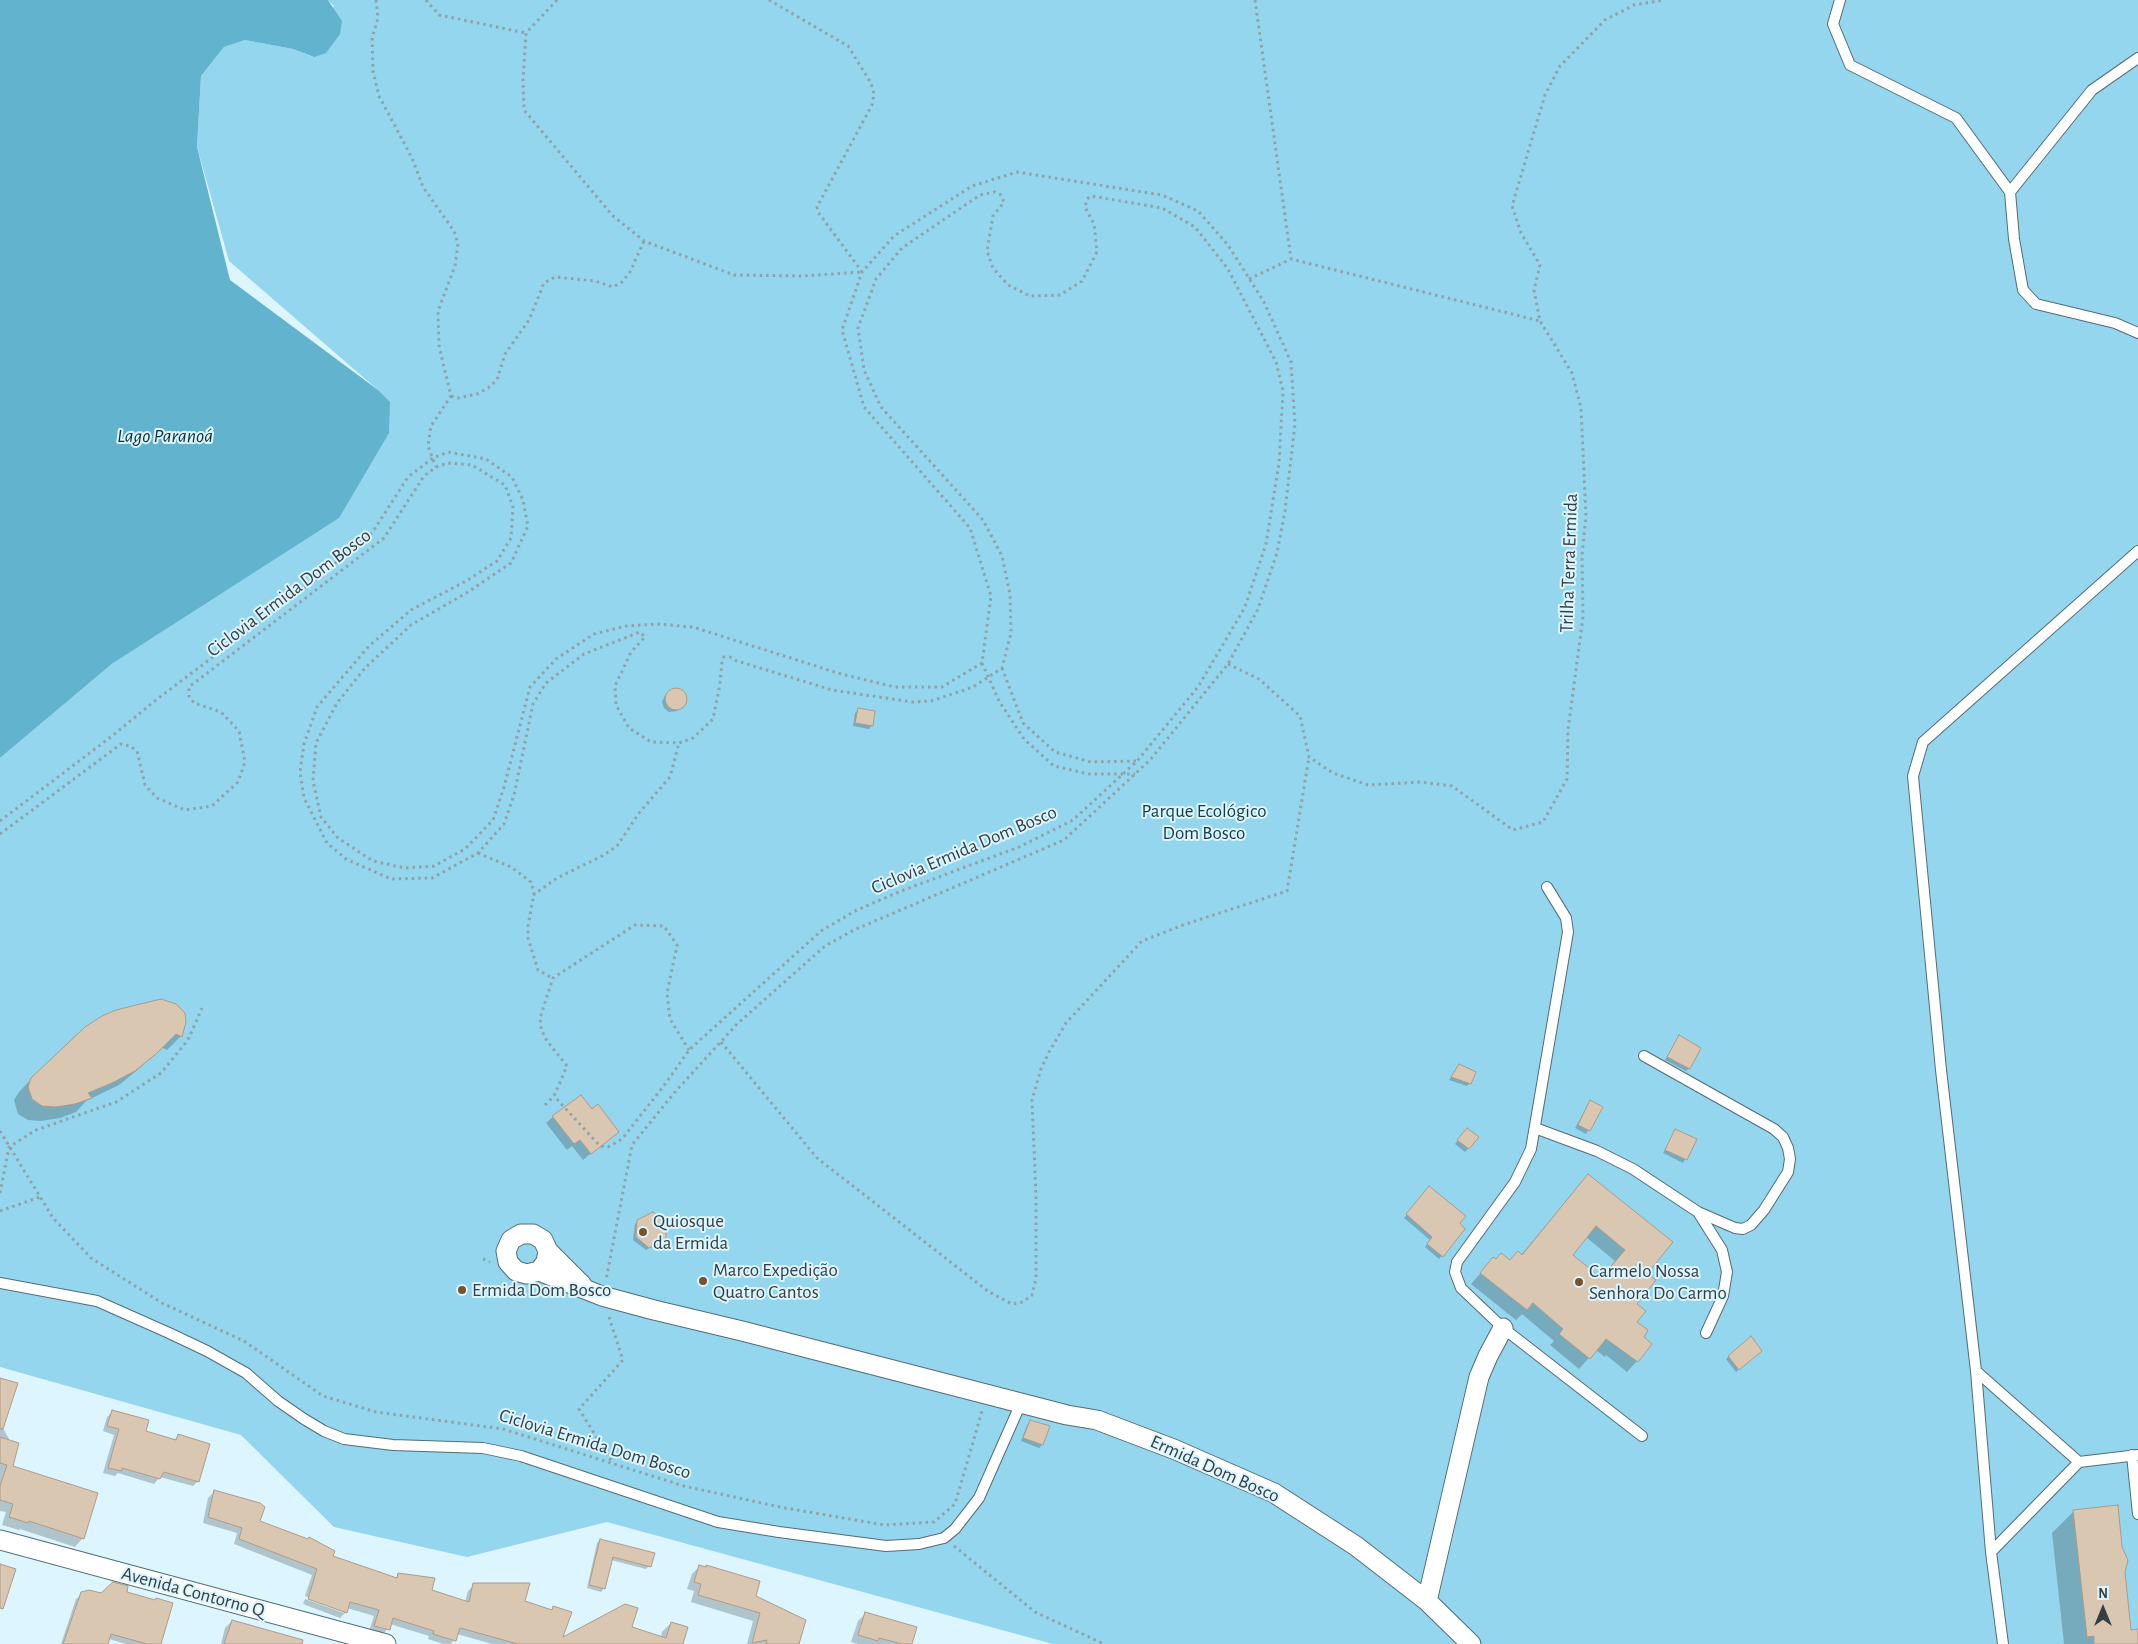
<!DOCTYPE html>
<meta charset="utf-8">
<style>
body{margin:0}
#map{position:relative;width:2138px;height:1644px;overflow:hidden;background:#dcf5fe;font-family:"Alegreya Sans",sans-serif}
canvas{display:block}
.north{position:absolute;left:2078px;top:1584px;width:50px;height:50px;-webkit-text-stroke:4px #dcf5fe;paint-order:stroke;rotate:0deg;font-size:14px;font-weight:700;line-height:20px;text-align:center;color:#333f44}
.north::after{content:'';display:block;margin:auto;width:18px;height:22px;background:#333f44;clip-path:polygon(50% 0,100% 100%,50% 72%,0 100%)}
</style>
<div id="map">
<canvas width="2138" height="1644"></canvas>
<div class="north">N</div>
</div>
<script>
const g = document.querySelector('canvas').getContext('2d');
g.lineJoin = 'round';
function fillPath(path, color) { g.fillStyle = color; g.fill(path, 'evenodd'); }
const shape = rows => new Path2D(rows.map(r => 'M' + r).join(''));
function stroke(path, color, width, dash) { g.strokeStyle = color; g.lineWidth = width; g.lineCap = dash ? 'butt' : 'round'; g.setLineDash(dash || []); g.stroke(path); }
function label(font, color, halo, rows, align = 'center') {
  g.font = font + ' "Alegreya Sans",sans-serif'; g.lineWidth = 4; g.setLineDash([]); g.textBaseline = 'middle'; g.strokeStyle = halo; g.fillStyle = color; for (const [text, x, y, turn = 0] of rows) {
    g.save(); g.translate(x, y); g.rotate((+turn || 0) * Math.PI / 180); g.textAlign = isNaN(turn) ? turn : align; if (halo) g.strokeText(text, 0, 0); g.fillText(text, 0, 0); g.restore();
  }
}
fillPath(shape([
 [328,0,2138,0,2138,1644,1053,1644,607,1522,467,1557,334,1527,241,1435,0,1367,0,758,113,663,378,390,229,261,197,147,201,76,224,47,245,40,293,49,313,57,334,6]
]), '#94d6ee');
fillPath(shape([
 [0,0,328,0,342,21,340,34,326,53,314,57,293,49,245,40,224,47,201,76,197,147,230,280,378,390,390,402,389,433,339,518,113,663,0,758]
]), '#61b3ce');
fillPath(shape([
 [674,689,682,692,685,700,677,711,669,712,664,708,662,702,665,695],
 [858,710,872,725,869,729,853,726,855,713],
 [132,1007,181,1036,167,1050,161,1047,141,1067,119,1085,86,1101,76,1112,60,1118,41,1121,28,1120,18,1114,14,1100,19,1092,33,1077],
 [1679,1037,1689,1068,1686,1071,1665,1060],
 [1459,1065,1470,1083,1467,1086,1449,1080],
 [1590,1102,1601,1107,1586,1134,1575,1128],
 [592,1111,617,1132,583,1160,572,1146,567,1150,546,1123,553,1117],
 [1676,1130,1695,1140,1683,1163,1663,1153],
 [1464,1132,1468,1149,1465,1152,1455,1144],
 [1588,1175,1646,1274,1636,1304,1636,1322,1642,1338,1637,1361,1627,1372,1606,1355,1605,1357,1596,1350,1579,1369,1550,1345,1554,1341,1522,1314,1516,1320,1471,1284,1493,1259,1509,1261,1521,1255],
 [1586,1237,1615,1261,1600,1279,1571,1256],
 [1426,1191,1464,1229,1439,1259,1425,1247,1430,1240,1404,1218],
 [638,1221,664,1239,646,1250,633,1240,635,1224],
 [1758,1353,1736,1372,1726,1359,1729,1356],
 [0,1382,3,1428,10,1441,11,1467,83,1538,75,1547,20,1529,19,1530,2,1525,6,1512,0,1511],
 [113,1411,144,1432,174,1440,178,1436,198,1481,193,1486,160,1477,154,1484,118,1473,115,1476,103,1473,114,1435,103,1431,107,1417],
 [1030,1422,1048,1427,1042,1445,1039,1448,1021,1441,1027,1425],
 [214,1492,259,1522,332,1556,395,1578,399,1575,430,1591,465,1602,468,1591,474,1585,551,1610,554,1608,560,1644,492,1644,457,1634,451,1644,443,1644,428,1639,429,1636,390,1624,383,1635,369,1631,374,1616,347,1608,346,1612,340,1618,303,1604,305,1599,344,1613,344,1610,305,1596,312,1575,234,1544,237,1533,203,1523,208,1498],
 [2074,1511,2124,1572,2130,1631,2138,1630,2138,1644,2064,1644,2052,1533],
 [600,1540,649,1566,646,1569,611,1560,604,1588,601,1592,587,1588,597,1543],
 [699,1567,754,1597,798,1644,747,1644,753,1621,691,1602,694,1591,687,1589,692,1574],
 [125,1593,160,1644,126,1644,109,1639,107,1644,61,1644,76,1599,82,1594],
 [865,1614,911,1644,858,1644,851,1642,858,1621],
 [232,1621,275,1644,221,1644,225,1628],
 [671,1623,681,1644,578,1644,631,1628,661,1637,662,1632]
]), '#0003');
const building = shape([
 '665 699a11 11 0 1 1 22 0a11 11 0 1 1-22 0Z',
 [858,708,875,711,873,726,855,723,858,708],
 [161,999,176,1004,185,1013,186,1022,182,1037,176,1034,157,1053,135,1071,112,1083,88,1093,92,1098,75,1104,56,1107,42,1106,32,1099,28,1087,31,1078,85,1027,102,1016,116,1010,161,999],
 [1679,1035,1701,1048,1690,1069,1667,1057,1679,1035],
 [1459,1064,1476,1072,1471,1084,1451,1077,1459,1064],
 [581,1095,592,1109,598,1104,619,1132,591,1154,580,1140,574,1144,552,1116,581,1095],
 [1590,1100,1603,1107,1590,1131,1578,1125,1590,1100],
 [1467,1128,1479,1137,1469,1149,1457,1140,1467,1128],
 [1675,1129,1697,1139,1687,1160,1665,1150,1675,1129],
 [1588,1174,1673,1242,1647,1274,1656,1280,1637,1304,1646,1311,1637,1322,1648,1330,1644,1337,1652,1344,1638,1362,1606,1339,1590,1359,1559,1334,1563,1329,1533,1303,1527,1310,1480,1273,1493,1257,1496,1259,1501,1253,1510,1260,1518,1251,1522,1255,1588,1174],
 [1596,1226,1625,1250,1601,1278,1573,1255,1596,1226],
 [1429,1186,1466,1216,1460,1223,1465,1229,1443,1257,1427,1244,1432,1237,1406,1214,1429,1186],
 [653,1212,666,1222,666,1240,649,1248,636,1237,637,1220,653,1212],
 [1751,1336,1762,1351,1739,1370,1728,1356,1751,1336],
 [0,1378,18,1383,3,1429,0,1429,0,1378],
 [112,1410,149,1420,146,1431,176,1440,178,1434,210,1444,199,1482,164,1472,160,1479,122,1468,122,1471,108,1468,119,1429,107,1426,112,1410],
 [1030,1420,1050,1426,1043,1445,1023,1438,1030,1420],
 [0,1437,19,1443,13,1466,98,1493,84,1539,29,1521,28,1523,9,1517,13,1504,0,1500,0,1486,7,1465,0,1463,0,1437],
 [214,1490,260,1503,265,1507,260,1521,308,1539,309,1537,335,1551,333,1556,397,1578,398,1573,435,1578,432,1590,469,1602,473,1583,530,1583,525,1601,552,1610,553,1606,572,1612,563,1637,625,1604,638,1608,632,1627,666,1638,671,1622,688,1627,683,1644,518,1644,460,1628,456,1641,433,1634,434,1631,393,1618,390,1630,374,1626,379,1610,350,1602,347,1613,308,1599,317,1569,239,1539,242,1528,208,1517,214,1490],
 [2118,1505,2122,1547,2128,1560,2125,1572,2131,1630,2138,1629,2138,1644,2094,1644,2094,1636,2087,1637,2073,1510,2118,1505],
 [600,1539,655,1553,651,1567,613,1557,605,1589,589,1585,600,1539],
 [0,1564,16,1569,3,1609,0,1608,0,1564],
 [699,1565,706,1567,706,1565,760,1581,756,1596,806,1620,799,1644,766,1644,767,1640,752,1643,760,1613,698,1595,701,1584,694,1582,699,1565],
 [113,1582,128,1586,127,1592,155,1600,156,1598,173,1603,161,1644,147,1644,111,1634,108,1644,63,1644,81,1592,89,1590,101,1593,113,1582],
 [865,1612,917,1627,912,1644,902,1644,879,1638,878,1641,858,1635,865,1612],
 [232,1620,303,1640,302,1644,224,1644,232,1620]
]);
fillPath(building, '#dac7b2');
stroke(building, '#ad9b87', 1);
const service = shape([
 [1840,0,1833,24,1850,65,1956,118,2010,192,2092,90,2138,58],
 [2010,192,2014,239,2023,290,2036,304,2115,323,2138,333],
 [1547,887,1566,918,1568,932,1531,1149,1515,1182,1457,1262,1455,1272,1461,1288,1503,1328,1642,1436],
 [1644,1056,1774,1129,1783,1137,1788,1148,1790,1159,1788,1172,1764,1210,1751,1225,1743,1229,1735,1228,1698,1212],
 [1535,1128,1597,1151,1633,1169,1698,1212,1722,1250,1727,1272,1723,1296,1706,1333],
 [0,1283,97,1301,169,1333,207,1351,246,1373,278,1401,304,1419,324,1431,344,1439,393,1445,483,1448,521,1456,718,1522,779,1532,886,1546,919,1544,944,1538,955,1529,979,1498,1021,1403],
 [1976,1371,2079,1462,2138,1455],
 [2132,1455,2138,1514],
 [1991,1552,2079,1462],
 [2003,1644,1991,1552,1976,1371,1941,1070,1913,776,1923,742,2138,551]
]);
const minor = shape([
 [548,1251,546,1262,539,1271,527,1274,516,1271,508,1262,506,1251,511,1240,521,1234,533,1234,543,1240,548,1251,582,1285],
 [539,1271,602,1296,654,1310,742,1331,1067,1415,1097,1420,1176,1450,1274,1493,1356,1546,1427,1601,1471,1644],
 [0,1540,386,1644],
 [1427,1601,1479,1377,1488,1356,1503,1328]
]);
stroke(service, '#516d77', 12);
stroke(minor, '#516d77', 21);
stroke(shape([
 [376,0,378,18,372,38,373,71,379,96,412,158,423,187,454,231,458,244,455,266,438,311,439,346,451,396,431,426,428,446,436,467],
 [426,0,439,15,526,33],
 [557,0,526,33,523,80,524,110,612,215,644,241,734,275,802,276,862,272],
 [769,0,848,46,871,83,874,94,872,105,817,207,818,212,862,272],
 [1255,0,1291,259],
 [1249,279,1291,259,1540,321],
 [451,396,458,398,477,394,488,388,497,380,505,354,529,320,544,283,555,277,595,281,613,287,622,282,630,272,644,241],
 [982,663,999,701,1024,739,1054,766,1088,774,1135,774],
 [1228,664,1259,679,1300,716,1309,757,1333,773,1368,785,1421,782,1452,786,1513,830,1543,822,1567,779,1568,730,1583,617,1582,555,1586,516,1581,408,1572,373,1540,321,1534,290,1540,265,1521,233,1512,206,1545,95,1560,66,1605,20,1634,5,1664,0],
 [1002,668,1023,723,1055,752,1091,762,1136,761],
 [0,821,112,736,156,700,311,583,372,533,408,477,433,458,448,452,486,459,512,477,523,500,528,526,511,563,468,592,411,625,365,668,337,703,316,743,313,781,321,817,338,838,373,861,405,868,434,866,465,849,493,820,504,787,530,687,556,659,594,634,626,626,657,624,693,627,841,674,895,687,942,687,982,663,991,596,970,528,864,407,842,330,862,272,894,236,972,186,1017,172,1162,195,1198,211,1228,245,1264,302,1291,362,1295,424,1285,511,1277,553,1258,609,1228,664,1150,760,1064,840,854,930,825,946,737,1024,675,1092,632,1145,606,1280],
 [0,834,121,744,130,746,137,751,145,785,157,798,185,810,212,806,238,782,245,762,239,731,221,712,194,703,189,696,189,687,384,538,424,476,436,467,448,463,472,465,505,485,513,507,511,538,497,561,466,581,411,610,369,646,317,707,304,744,300,772,304,798,327,843,346,859,391,879,432,878,478,853,504,824,514,795,533,704,546,683,584,654,640,632,645,637,631,652,615,686,616,705,629,728,651,742,679,743,693,738,713,719,720,684,722,661,724,657,730,657,737,661,832,690,912,702,931,701,973,687,1002,668,1011,633,1010,594,1002,556,983,520,881,407,864,370,858,328,876,279,902,248,980,195,995,192,1001,195,1004,202,993,216,987,251,993,268,1008,285,1030,296,1060,295,1082,281,1097,252,1094,224,1085,207,1087,199,1091,196,1162,208,1195,227,1228,269,1276,362,1283,391,1279,463,1266,544,1245,607,1198,687,1137,761,1073,820,1019,847,901,891,855,911,821,931,689,1050,666,1083,622,1139,608,1147,600,1146,554,1096],
 [478,853,511,867,531,882,534,893,528,926,528,938,538,970,552,978],
 [533,895,557,878,604,855,617,846,639,813,670,777,679,743],
 [721,1042,817,1158,989,1292,1012,1304,1023,1302,1032,1295,1036,1278,1036,1196,1032,1100,1041,1069,1049,1052,1066,1023,1142,941,1183,925,1287,891,1309,757],
 [545,1105,554,1096,567,1066,547,1041,541,1029,540,1018,553,978,635,925,664,926,677,945,667,993,670,1019,689,1050],
 [0,1131,53,1218,91,1258,162,1303,244,1341,323,1396,376,1412,503,1429,684,1486,780,1507,884,1525,934,1522,955,1504,982,1411],
 [0,1193,9,1147,36,1130,116,1102,161,1073,188,1040,202,1008],
 [0,1211,40,1197],
 [483,1259,490,1262],
 [609,1317,623,1360,579,1409,612,1462],
 [954,1546,1035,1612,1104,1644]
]), '#8fa2a9', 3, [2.5, 4]);
stroke(service, '#fff', 10);
stroke(minor, '#fff', 19);
for (const [x, y, r, color] of [
 [643,1232,5,"#75542b"],
 [703,1281,5,"#75542b"],
 [1579,1282,5,"#75542b"],
 [462,1290,5,"#75542b"]
]) { const dot = new Path2D(); dot.arc(x, y, r, 0, 2 * Math.PI); g.fillStyle = color; g.fill(dot); stroke(dot, '#dcf5fe', 2); }
label('19px', '#333f44', '#dcf5fe', [
 ["Trilha Terra Ermida",1569,563,-88],
 ["Ciclovia Ermida Dom Bosco",289,593,-37],
 ["Ciclovia Ermida Dom Bosco",964,850,-23],
 ["Ciclovia Ermida Dom Bosco",595,1444,17],
 ["Ermida Dom Bosco",1215,1469,24],
 ["Avenida Contorno Q",193,1592,15]
]);
label('19px', '#153b48', '#dcf5fe', [
 ["Parque Ecológico",1204,811],
 ["Dom Bosco",1204,833]
]);
label('19px', '#333f44', '#dcf5fe', [
 ["Quiosque",653,1221],
 ["da Ermida",653,1243],
 ["Marco Expedição",713,1270],
 ["Quatro Cantos",713,1292],
 ["Carmelo Nossa",1589,1271],
 ["Senhora Do Carmo",1589,1293],
 ["Ermida Dom Bosco",472,1290]
], 'left');
label('italic 20px', '#0a323e', '#dcf5fe', [
 ["Lago Paranoá",165,436]
]);
</script>
